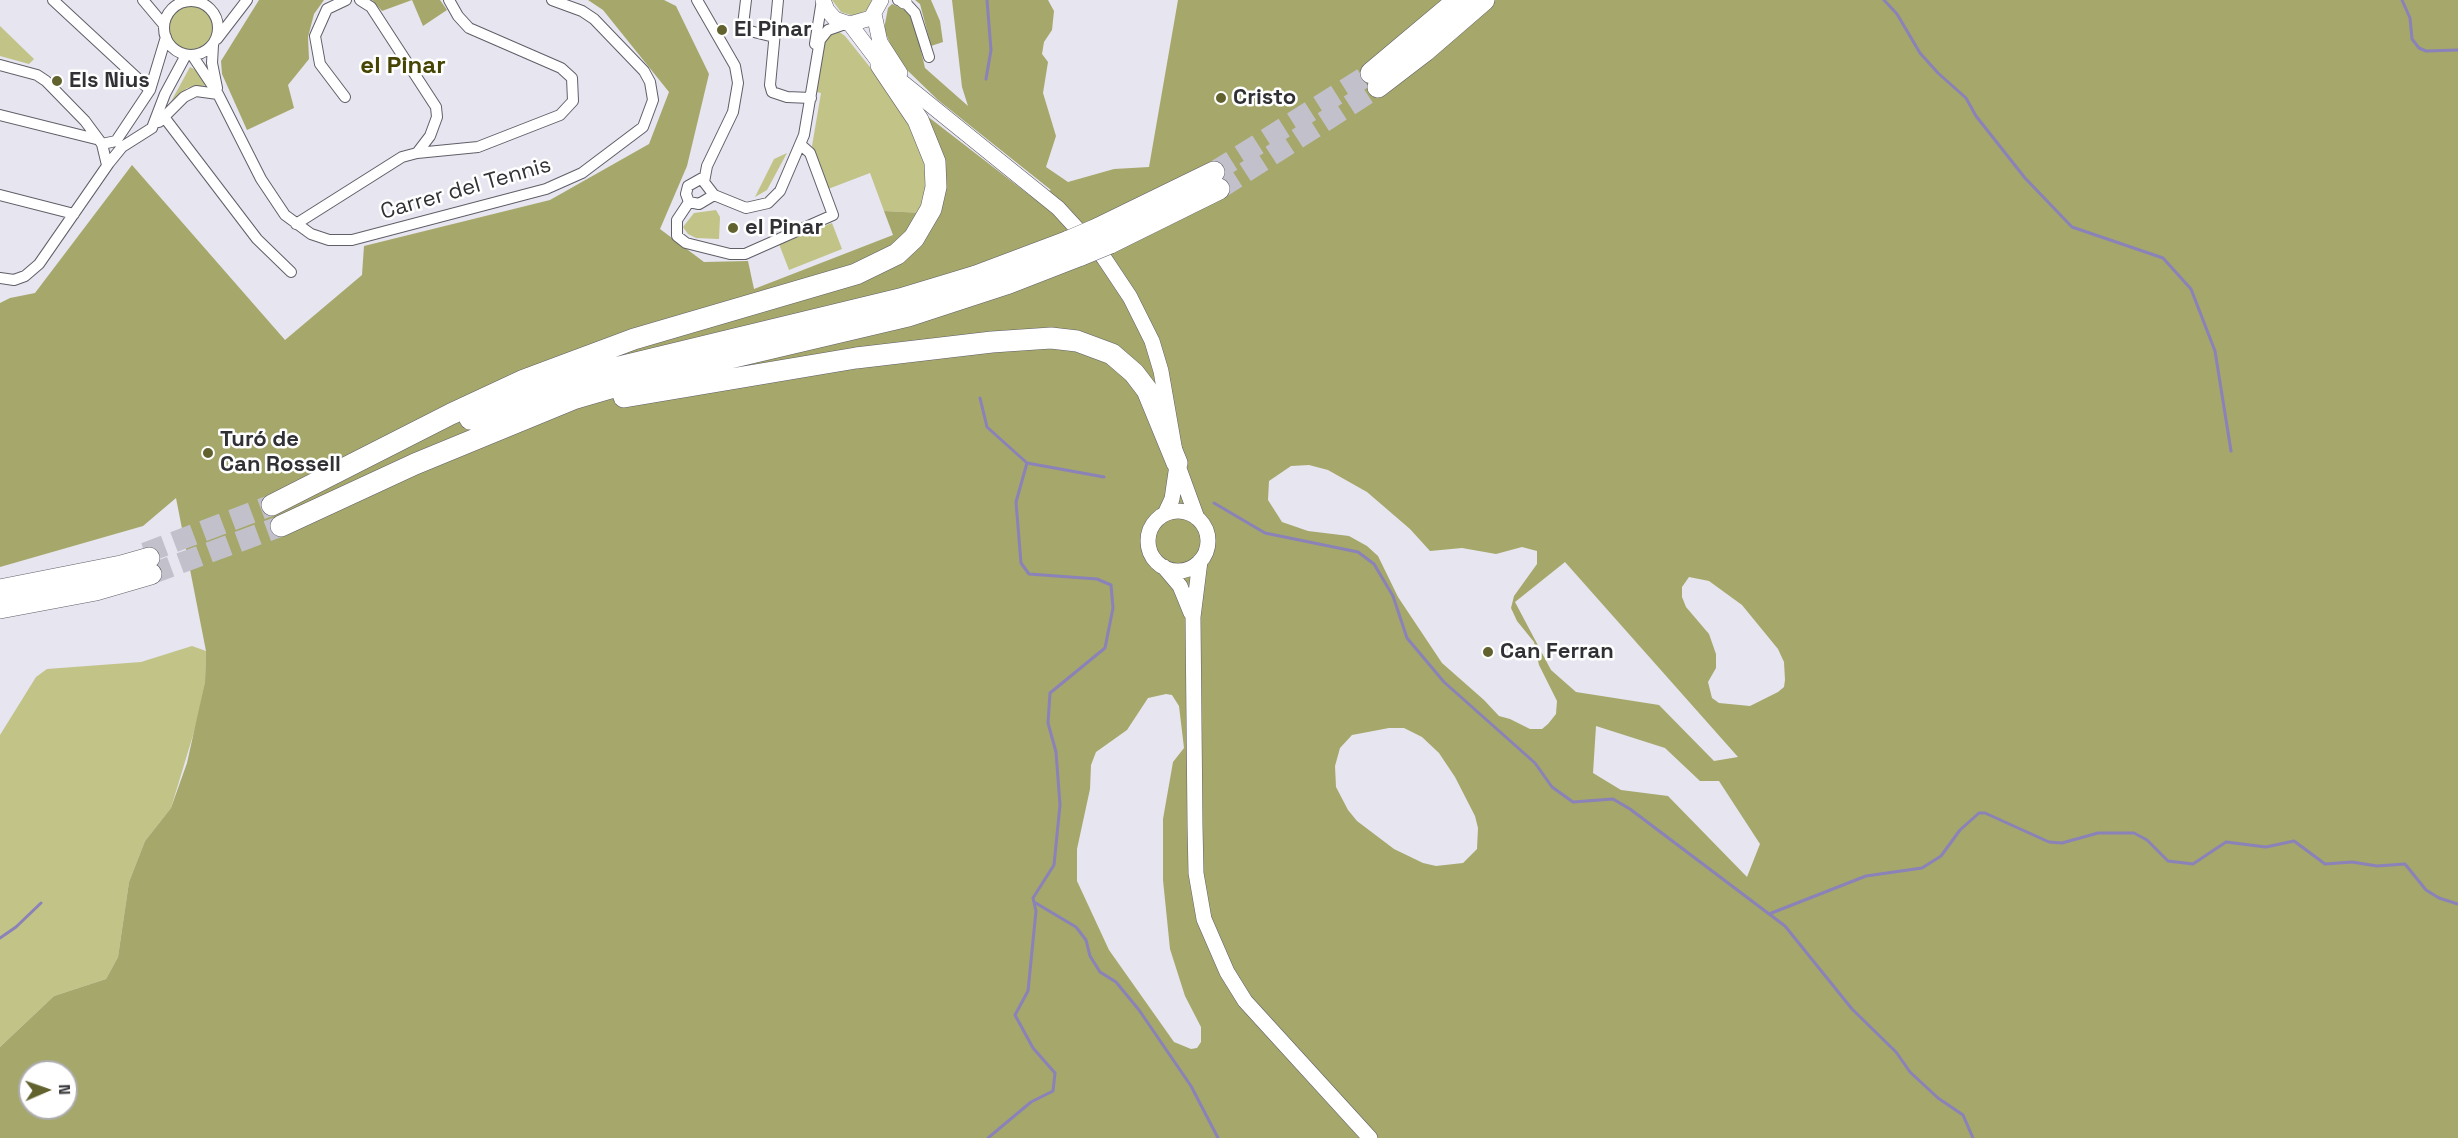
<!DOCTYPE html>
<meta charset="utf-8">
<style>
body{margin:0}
#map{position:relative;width:2458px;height:1138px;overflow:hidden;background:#e6e5f0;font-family:"Space Grotesk",sans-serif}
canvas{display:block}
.north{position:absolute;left:18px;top:1060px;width:60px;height:60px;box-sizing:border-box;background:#fff;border:2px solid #adadae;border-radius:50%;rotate:88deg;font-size:16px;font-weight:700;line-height:24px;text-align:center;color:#313135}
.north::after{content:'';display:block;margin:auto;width:21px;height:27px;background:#62622f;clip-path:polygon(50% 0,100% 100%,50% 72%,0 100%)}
</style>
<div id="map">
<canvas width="2458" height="1138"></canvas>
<div class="north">N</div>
</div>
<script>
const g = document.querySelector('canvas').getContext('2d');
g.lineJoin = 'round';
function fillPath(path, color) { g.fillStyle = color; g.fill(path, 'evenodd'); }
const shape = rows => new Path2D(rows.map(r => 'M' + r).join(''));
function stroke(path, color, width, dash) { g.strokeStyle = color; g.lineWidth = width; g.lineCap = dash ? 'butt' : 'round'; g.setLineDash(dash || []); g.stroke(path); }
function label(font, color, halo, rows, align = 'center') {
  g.font = font + ' "Space Grotesk",sans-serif'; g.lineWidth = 5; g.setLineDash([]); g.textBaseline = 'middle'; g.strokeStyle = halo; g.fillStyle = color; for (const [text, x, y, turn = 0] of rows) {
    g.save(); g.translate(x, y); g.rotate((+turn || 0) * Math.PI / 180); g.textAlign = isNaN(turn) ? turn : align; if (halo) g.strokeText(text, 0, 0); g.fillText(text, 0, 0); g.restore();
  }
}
fillPath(shape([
 [832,0,872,0,867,10,854,16,841,12],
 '169 28a22 22 0 1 1 44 0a22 22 0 1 1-44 0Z',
 [0,26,34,59,29,64,0,56],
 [838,31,845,36,911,118,930,179,923,213,884,211,870,173,828,189,812,146,821,93,816,92,821,52,827,34],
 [190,67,202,73,209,85,187,88,167,109],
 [787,153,767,190,755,197,774,159],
 [716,210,720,217,719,239,696,238,688,234,683,227,694,213],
 [832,223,842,249,789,270,779,244],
 [192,646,206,651,205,682,197,722,171,808,145,841,129,882,118,957,106,979,54,996,0,1047,0,735,36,677,47,669,141,662]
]), '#c2c387');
fillPath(shape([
 [259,0,324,0,314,14,308,37,309,59,288,85,294,108,247,130,222,74,221,61],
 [372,0,440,0,447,10,423,26,412,0,382,11],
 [588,0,664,0,676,6,709,74,687,166,660,229,704,262,748,261,754,289,893,235,884,211,923,213,885,267,936,204,918,109,1032,197,1051,190,938,100,907,70,894,53,884,29,888,8,892,4,908,11,915,25,925,68,968,106,962,87,952,0,1048,0,1054,11,1052,30,1044,42,1042,54,1048,62,1043,93,1056,136,1046,167,1068,182,1114,169,1149,167,1178,0,2458,0,2458,1138,0,1138,0,1047,54,996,106,979,118,957,129,882,145,841,171,808,187,763,205,682,206,651,176,498,143,526,0,567,0,303,10,298,35,293,132,165,285,340,362,275,364,246,550,200,649,144,669,92,603,10],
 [1309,465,1328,470,1367,492,1410,529,1430,551,1462,548,1496,554,1522,547,1537,551,1537,564,1514,596,1511,608,1517,621,1534,642,1539,665,1557,701,1556,714,1548,724,1542,729,1530,729,1510,719,1499,716,1484,700,1442,663,1398,597,1378,556,1367,546,1349,536,1308,531,1282,522,1268,500,1269,481,1291,466],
 [1565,562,1738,757,1714,761,1659,705,1576,692,1551,670,1515,602],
 [1689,577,1709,581,1742,605,1778,649,1784,662,1785,680,1784,687,1778,692,1750,706,1719,703,1712,698,1708,682,1716,668,1716,654,1709,634,1686,607,1682,597,1682,587],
 [1166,694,1172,695,1179,706,1184,748,1173,762,1163,819,1163,880,1170,949,1185,996,1201,1027,1201,1042,1197,1048,1191,1049,1174,1042,1109,950,1077,881,1077,849,1090,789,1091,765,1096,752,1127,730,1148,698],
 [1596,726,1665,748,1700,781,1719,781,1760,844,1747,877,1668,796,1621,790,1593,773],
 [1389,728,1404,728,1422,737,1439,753,1455,777,1475,816,1478,828,1477,849,1463,863,1436,866,1423,863,1394,849,1357,821,1348,810,1336,787,1335,766,1340,748,1352,735],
 [30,1072,66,1072,66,1108,30,1108],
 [915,0,931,0,940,21,943,42,931,46,920,4]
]), '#a6a76a');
stroke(shape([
 [1884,0,1897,14,1920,53,1938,73,1966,98,1976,116,2025,178,2072,227,2163,258,2191,289,2215,351,2231,451],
 [2402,0,2410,18,2412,39,2419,48,2426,51,2458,50],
 [986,79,991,50,987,0],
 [980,398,987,427,1027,463,1016,502,1021,563,1029,574,1097,579,1111,585,1113,608,1105,648,1050,693,1048,723,1056,752,1060,805,1054,865,1033,898,1036,911,1028,991,1015,1015,1033,1048,1055,1073,1053,1091,1031,1102,988,1138],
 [1027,463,1104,477],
 [1214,503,1265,533,1358,552,1374,564,1393,596,1407,638,1444,682,1535,763,1552,787,1573,802,1613,799,1630,809,1785,926,1852,1009,1896,1052,1910,1072,1938,1098,1963,1115,1973,1138],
 [1034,902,1076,927,1086,940,1090,956,1100,972,1116,982,1139,1010,1191,1086,1218,1138],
 [1769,914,1866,876,1922,868,1941,856,1960,830,1979,813,1985,813,2049,842,2062,843,2098,833,2134,833,2147,840,2168,861,2193,864,2226,842,2266,847,2294,841,2325,864,2352,862,2377,866,2405,864,2426,890,2439,898,2458,904],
 [0,938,16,927,41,903]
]), '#8a82b9', 3);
stroke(shape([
 [1214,172,1371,73],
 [1219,189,1378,87],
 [145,553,272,505],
 [151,574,281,526]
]), '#c2c1cb', 21, [21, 10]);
const minor = shape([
 [53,0,150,90],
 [143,0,164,25],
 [360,0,371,7,436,107,437,117,430,136,417,153],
 [697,0,735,66,738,83,733,112,707,166,704,182,714,195,746,208,768,203,780,191,804,135,820,40,828,30,845,24],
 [746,0,743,25,750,31,774,37],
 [778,0,770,85,772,92,787,97,811,98],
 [898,0,904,1,915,13,929,57],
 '164 28a27 27 0 1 1 54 0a27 27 0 1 1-54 0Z',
 [217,39,247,0],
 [815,44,822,0],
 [213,45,212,63,217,88],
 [192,55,218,94,261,179,285,215,311,234,329,240,352,240,546,189,582,173,643,127,653,100,650,82,644,71,594,19,582,11,552,0],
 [0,65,37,75,46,81,85,121,102,144,107,165],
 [345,97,320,64,315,36,327,9,346,0],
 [0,115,96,139],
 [164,117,257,239,291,272],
 [159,122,184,97,196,91,218,94],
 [102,144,116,141,150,90,166,37],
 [0,195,74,214],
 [689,202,677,220,677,236,686,243,730,254,745,254,833,215,810,153,801,145],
 [689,202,686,194,688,186,704,177],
 [689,202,699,204,714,195],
 [296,224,402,157,417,153,478,147,560,115,573,101,572,78,561,68,469,28,458,16,449,0],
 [0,278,14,280,25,276,39,264,109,163,122,147,152,128,165,94,186,55]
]);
const secondary = shape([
 [823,0,827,10,835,19,850,24,871,18,881,0],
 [903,0,904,1],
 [874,14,880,42,900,73],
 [850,24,881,65,1058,208,1104,258,1130,297,1152,341,1161,371,1177,463,1197,518],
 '1148 541a30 30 0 1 1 60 0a30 30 0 1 1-60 0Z',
 [1165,514,1172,499,1177,465],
 [1200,561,1193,617,1195,825,1196,873,1204,919,1227,972,1245,1001,1370,1138],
 [1164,567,1180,586,1191,613]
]);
const motorway = shape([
 [1371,73,1458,0],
 [1378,87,1425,51,1484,0],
 [1097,229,1214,172],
 [1110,243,1219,189],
 [624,397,856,358,992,342,1051,338,1077,341,1112,354,1134,373,1147,390,1177,463],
 [470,419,523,398,615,368,900,299,976,276,1069,241],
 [272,505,451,414,524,380,634,339,856,274,897,254,914,238,931,209,936,187,935,162,918,120,881,65],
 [281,526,415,464,573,399,645,378,908,316,1009,283,1081,255],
 [0,590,121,566,149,558],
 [0,608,96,590,151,574]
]);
stroke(minor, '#605f68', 12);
stroke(secondary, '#605f68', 16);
stroke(motorway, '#605f68', 22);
stroke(minor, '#fff', 10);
stroke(secondary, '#fff', 15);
stroke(motorway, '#fff', 21);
const motorwayBridge = shape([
 [1069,241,1097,229],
 [1081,255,1110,243]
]);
stroke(motorwayBridge, '#605f68', 22, []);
stroke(motorwayBridge, '#fff', 21);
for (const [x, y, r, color] of [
 [722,30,6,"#62622f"],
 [57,81,6,"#62622f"],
 [1221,98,6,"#62622f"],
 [733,228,6,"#62622f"],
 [208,453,6,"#62622f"],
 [1488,652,6,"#62622f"]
]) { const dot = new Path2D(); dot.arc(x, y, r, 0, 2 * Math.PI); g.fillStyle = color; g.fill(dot); stroke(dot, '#fff', 2); }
label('bold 22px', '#313135', '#fff', [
 ["El Pinar",734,30],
 ["Els Nius",69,81],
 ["Cristo",1233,98],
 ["el Pinar",745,228],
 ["Turó de",220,440],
 ["Can Rossell",220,465],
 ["Can Ferran",1500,652]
], 'left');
label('22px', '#313135', '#fff', [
 ["Carrer del Tennis",466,189,-16]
]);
label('bold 24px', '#464503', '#fff', [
 ["el Pinar",403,66]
]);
</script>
